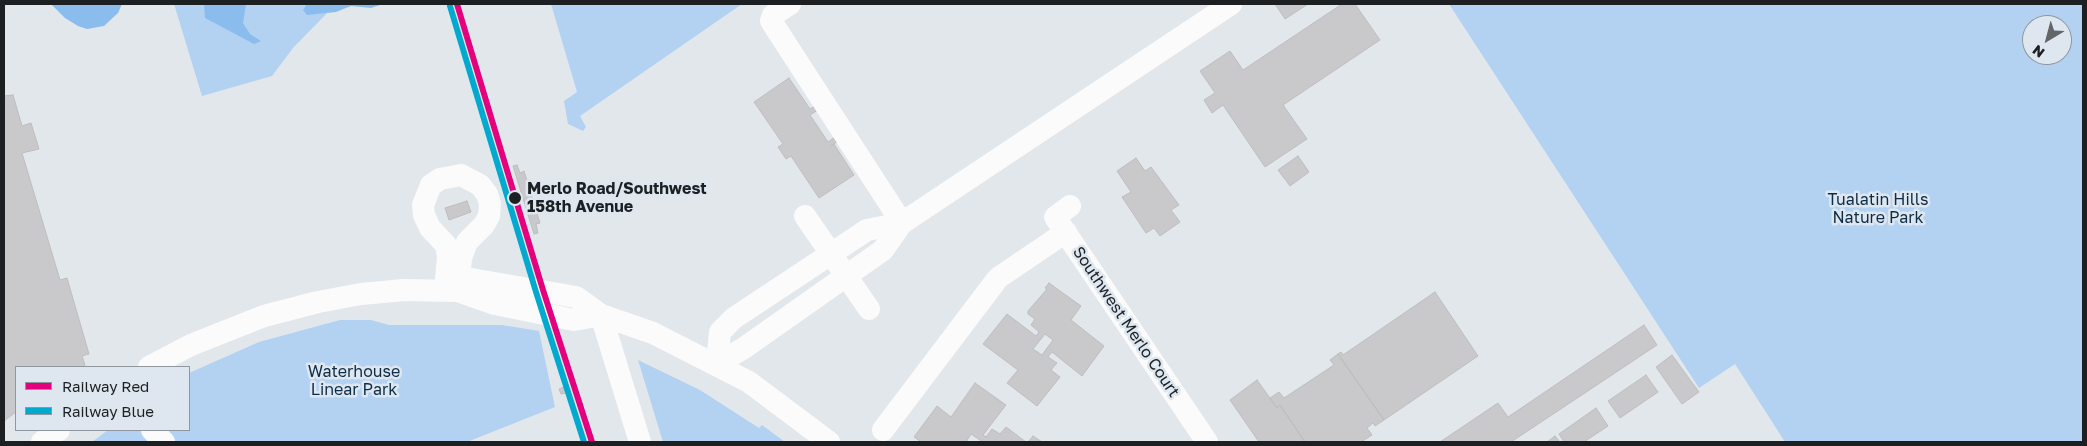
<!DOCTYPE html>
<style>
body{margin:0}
#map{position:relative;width:2087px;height:446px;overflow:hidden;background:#e2e7ec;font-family:"Golos Text",sans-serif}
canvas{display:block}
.frame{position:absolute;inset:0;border:5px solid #1d2023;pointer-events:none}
.legend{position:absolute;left:15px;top:366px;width:175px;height:65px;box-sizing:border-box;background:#dee7f0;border:1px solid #91979e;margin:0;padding:6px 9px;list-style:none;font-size:15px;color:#1d2023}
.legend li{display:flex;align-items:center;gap:10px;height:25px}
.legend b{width:25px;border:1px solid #91979e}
.north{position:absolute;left:2022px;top:15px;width:50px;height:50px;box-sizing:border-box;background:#dee7f0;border:1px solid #91979e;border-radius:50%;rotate:217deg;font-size:14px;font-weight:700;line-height:20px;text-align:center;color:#1d2023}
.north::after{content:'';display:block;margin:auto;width:18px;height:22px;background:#626669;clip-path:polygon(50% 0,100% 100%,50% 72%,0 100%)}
</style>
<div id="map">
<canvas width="2087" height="446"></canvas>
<div class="frame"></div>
<ul class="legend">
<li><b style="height:6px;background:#e5007d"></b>Railway Red</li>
<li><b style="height:6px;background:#00a9ce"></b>Railway Blue</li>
</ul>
<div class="north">N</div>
</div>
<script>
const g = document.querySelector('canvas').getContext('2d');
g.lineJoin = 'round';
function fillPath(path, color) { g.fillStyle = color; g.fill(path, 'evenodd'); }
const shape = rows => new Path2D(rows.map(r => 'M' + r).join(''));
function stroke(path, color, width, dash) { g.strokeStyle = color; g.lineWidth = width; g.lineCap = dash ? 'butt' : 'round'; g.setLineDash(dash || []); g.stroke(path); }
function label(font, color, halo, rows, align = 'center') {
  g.font = font + ' "Golos Text",sans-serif'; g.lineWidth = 5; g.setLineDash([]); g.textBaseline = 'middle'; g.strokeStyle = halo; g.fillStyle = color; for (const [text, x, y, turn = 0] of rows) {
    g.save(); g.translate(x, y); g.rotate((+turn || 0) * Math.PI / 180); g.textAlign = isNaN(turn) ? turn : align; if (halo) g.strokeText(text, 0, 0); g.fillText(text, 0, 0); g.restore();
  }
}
fillPath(shape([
 [174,4,336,4,293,48,272,76,202,96],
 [551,4,742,4,580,116,586,127,583,131,568,124,564,101,577,92],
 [1449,4,2083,4,2083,442,1785,442,1735,364,1699,388],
 [2032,25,2062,25,2062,55,2032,55],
 [340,320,371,320,389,325,502,325,539,331,555,407,467,442,92,442,108,430,189,430,189,373,259,342],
 [638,360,700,390,759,428,762,425,785,442,663,442]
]), '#b3d2f1');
fillPath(shape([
 [51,4,122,4,118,13,104,26,87,29,78,26,65,18],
 [204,4,246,4,243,23,250,34,261,41,254,44,205,18],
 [307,4,383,4,371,8,351,6,336,12,307,15,303,10]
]), '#8abdee');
const building = shape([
 [1275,4,1308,4,1285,19,1275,4],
 [1342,4,1355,4,1380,40,1283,105,1307,139,1265,167,1223,105,1212,113,1204,100,1215,93,1200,71,1230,51,1243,70,1342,4],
 [789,78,810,109,815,106,818,110,810,115,828,142,835,137,838,141,831,146,834,144,854,175,819,198,791,156,786,159,778,147,783,144,754,102,789,78],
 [13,95,22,126,31,123,39,149,22,153,60,280,67,278,89,354,82,356,85,365,82,367,16,367,16,412,4,421,4,96,13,95],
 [1298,156,1309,172,1290,186,1278,170,1298,156],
 [1136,158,1145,171,1151,167,1179,205,1171,210,1180,222,1160,236,1154,228,1146,233,1122,197,1131,192,1117,171,1136,158],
 [517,165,520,173,524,171,540,223,536,224,538,233,534,234,513,166,517,165],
 [467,201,471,212,449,220,445,208,467,201],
 [1049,283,1081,306,1071,320,1104,346,1082,376,1052,352,1048,357,1057,363,1051,370,1060,377,1037,406,1007,383,1018,370,983,344,1007,314,1036,336,1039,332,1031,325,1035,319,1028,314,1028,311,1047,289,1045,288,1049,283],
 [1045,334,1053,340,1042,355,1033,349,1045,334],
 [1435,292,1478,356,1384,420,1338,354,1341,352,1343,355,1435,292],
 [1644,325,1657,345,1511,442,1440,442,1498,403,1508,417,1644,325],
 [1338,354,1384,420,1375,426,1373,423,1367,428,1372,435,1361,442,1305,442,1280,405,1277,408,1270,398,1279,392,1284,398,1334,365,1330,360,1338,354],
 [1672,355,1699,392,1682,404,1656,367,1672,355],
 [1646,375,1658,392,1620,418,1608,401,1646,375],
 [1257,380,1277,408,1280,405,1305,442,1259,442,1230,400,1257,380],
 [975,383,1006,405,983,435,986,437,992,429,1000,434,1006,427,1026,442,983,442,971,434,966,442,921,442,914,437,937,406,951,417,975,383],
 [564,387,566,393,561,394,559,389,564,387],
 [1596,408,1608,426,1584,442,1564,442,1559,434,1596,408],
 [1033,436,1042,442,1028,442,1033,436],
 [1555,436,1560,442,1547,442,1555,436]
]);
fillPath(building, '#c9c9cc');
stroke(building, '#bdbdbf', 1);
stroke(shape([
 [790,4,773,15,771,21,902,223],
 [1070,206,1055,217,1207,442],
 [805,216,869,309],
 [445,290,448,257,446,245,430,228,424,215,423,205,431,185,440,179,461,175,480,185,487,194,490,204,489,216,484,225,467,242,461,258,458,291],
 [458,291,471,279,576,297,601,315,653,333,749,382,829,442],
 [601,315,640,442],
 [717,364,744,348,883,250,902,223,914,215,1231,4],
 [717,364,720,332,734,318,867,230,902,223],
 [149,367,191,345,264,316,318,302,361,294,404,290,458,291,495,304,574,320,601,315],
 [152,430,164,442],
 [883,430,998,278,1066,232],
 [42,442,59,430]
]), '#fbfbfc', 22);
stroke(shape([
 [457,4,543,290,592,442]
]), '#e5007d', 6);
stroke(shape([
 [450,6,536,292,584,442]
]), '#00a9ce', 6);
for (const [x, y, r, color] of [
 [515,198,7,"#1d2023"]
]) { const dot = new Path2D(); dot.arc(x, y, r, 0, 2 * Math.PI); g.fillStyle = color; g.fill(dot); stroke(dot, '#dee7f0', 2); }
label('bold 16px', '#1d2023', '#dee7f0', [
 ["Merlo Road/Southwest",527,189],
 ["158th Avenue",527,207]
], 'left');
label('16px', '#0d2c46', '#dee7f0', [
 ["Tualatin Hills",1878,200],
 ["Nature Park",1878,218],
 ["Waterhouse",354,372],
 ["Linear Park",354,390]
]);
label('16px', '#1d2023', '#dee7f0', [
 ["Southwest Merlo Court",1126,322,56]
]);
</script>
